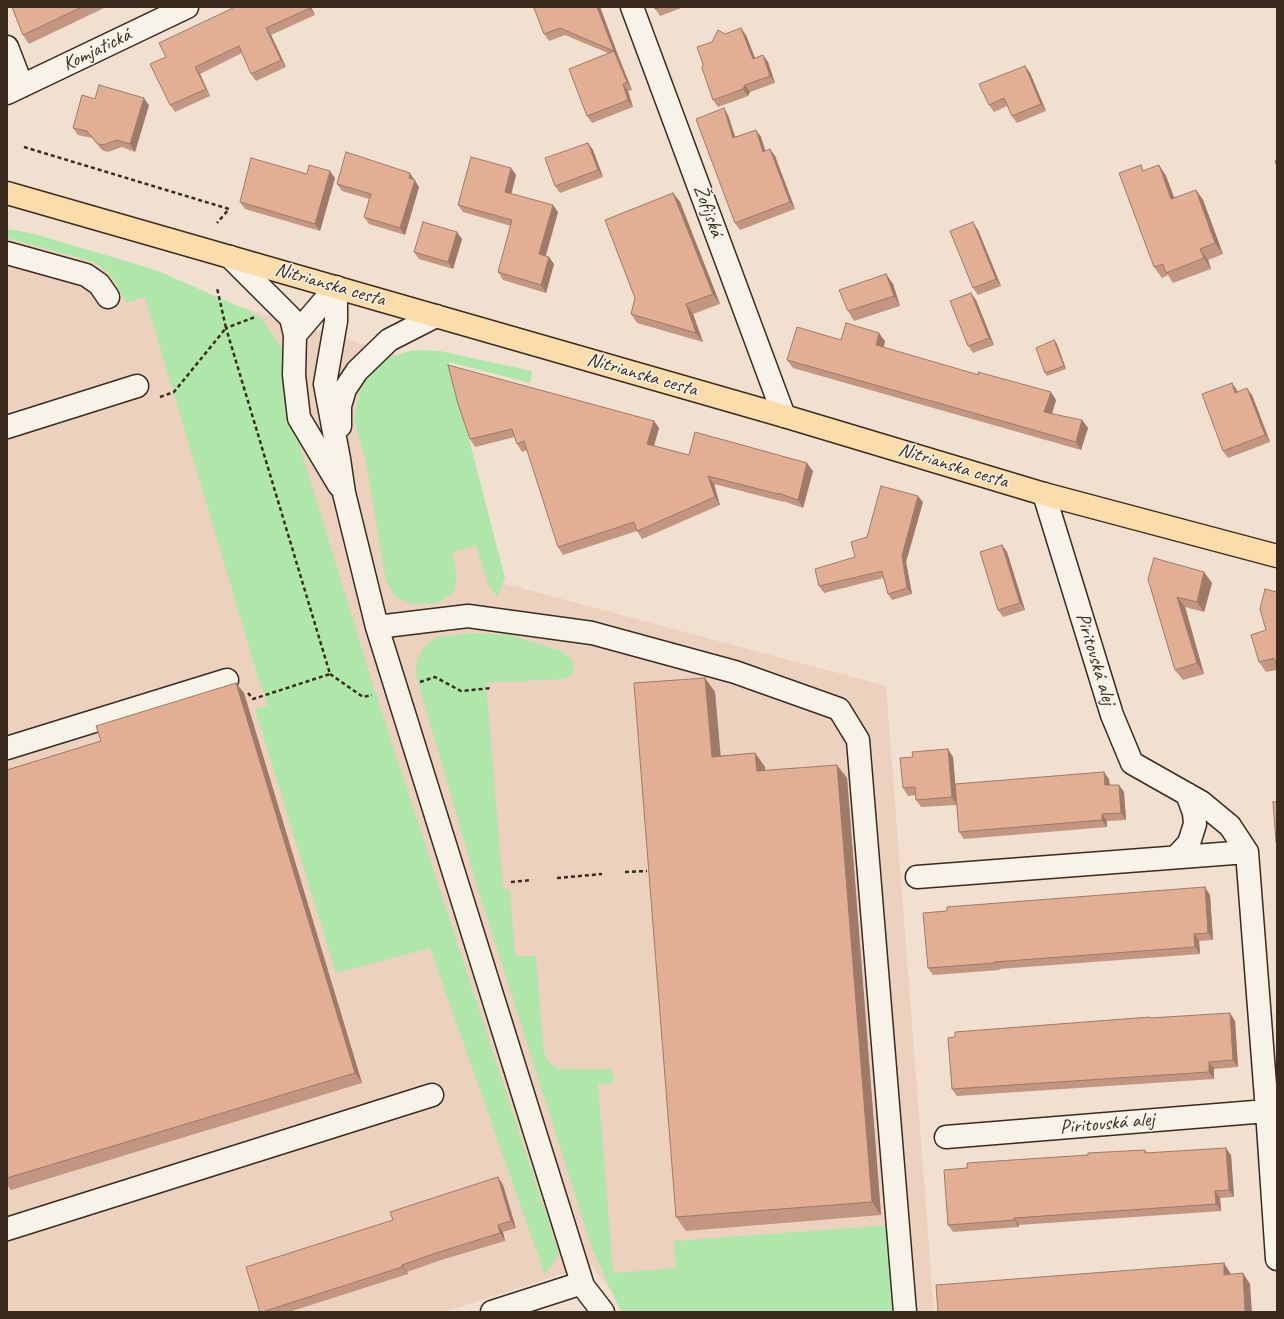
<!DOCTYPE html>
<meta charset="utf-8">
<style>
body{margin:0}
#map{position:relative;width:1284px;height:1319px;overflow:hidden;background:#f1dfcf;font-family:Caveat,sans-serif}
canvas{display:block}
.frame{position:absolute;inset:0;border:8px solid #3b2a1e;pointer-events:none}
</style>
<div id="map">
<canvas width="1284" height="1319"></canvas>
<div class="frame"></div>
</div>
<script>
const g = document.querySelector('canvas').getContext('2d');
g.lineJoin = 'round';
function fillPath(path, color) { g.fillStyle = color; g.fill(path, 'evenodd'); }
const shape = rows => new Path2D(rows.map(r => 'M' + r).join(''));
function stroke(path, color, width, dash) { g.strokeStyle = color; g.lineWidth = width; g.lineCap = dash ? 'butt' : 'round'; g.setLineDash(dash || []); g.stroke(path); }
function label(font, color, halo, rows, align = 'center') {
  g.font = font + ' Caveat,sans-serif'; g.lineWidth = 3; g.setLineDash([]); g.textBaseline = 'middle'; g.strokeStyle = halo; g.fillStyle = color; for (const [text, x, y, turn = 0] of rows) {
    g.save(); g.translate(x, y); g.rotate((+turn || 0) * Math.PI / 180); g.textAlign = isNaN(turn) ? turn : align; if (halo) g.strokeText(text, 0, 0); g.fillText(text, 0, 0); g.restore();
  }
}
fillPath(shape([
 [7,238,94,262,440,368,502,583,886,686,934,1312,627,1312,591,1265,444,1312,7,1312]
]), '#ecd1be');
fillPath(shape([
 [7,229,31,233,156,270,253,313,263,320,283,350,285,398,374,688,559,1254,545,1275,430,948,336,973,255,709,268,705,259,680,145,297,126,303,111,275,94,262,7,238],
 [413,350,440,351,532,371,530,383,449,362,505,578,497,597,488,584,476,545,452,553,457,577,454,592,438,603,411,604,395,597,386,581,366,461,354,420,359,393,368,377,384,359],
 [474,633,509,635,559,650,573,660,573,673,564,679,486,683,503,889,510,889,515,956,536,956,543,1045,546,1059,558,1069,612,1069,614,1083,598,1084,613,1273,676,1268,674,1241,892,1225,899,1312,621,1312,592,1248,478,889,416,675,417,661,424,647,436,637]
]), '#afe7aa');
const minor = shape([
 [632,7,784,416],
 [7,47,22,86],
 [7,93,187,7],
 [7,253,86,275,99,284,108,297],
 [230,257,291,318,295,335,294,375,299,418,339,485],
 [336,287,336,321,325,384,339,459,344,493,377,627,583,1286,603,1312],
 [295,335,336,287],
 [340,426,340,406,345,389,357,371,389,340,436,316],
 [7,427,137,386],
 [1044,494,1112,715,1132,763,1201,802,1230,826,1247,852,1267,1111,1277,1259],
 [377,627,468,616,592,633,735,672,839,709,858,740,905,1312],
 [7,748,227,680],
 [1177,856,1189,843,1195,824,1194,813,1187,794],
 [917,877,1247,852],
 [946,1137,1267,1111],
 [7,1229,432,1095],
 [492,1312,582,1283]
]);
const major = shape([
 [7,193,784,416,1044,494,1277,556]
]);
stroke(minor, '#3b2a1e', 25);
stroke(major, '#3b2a1e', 25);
stroke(shape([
 [24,147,229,209,217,223],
 [160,397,174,392,226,328,217,288],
 [330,674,363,697,372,695],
 [420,682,435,677,461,691,492,688],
 [248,693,253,699,330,674,226,328,255,317],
 [625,872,647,871],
 [557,878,602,874],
 [511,882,532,880]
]), '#3b2a1e', 2.5, [4, 3]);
stroke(minor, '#f7f3e8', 22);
stroke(major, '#fbddab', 22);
fillPath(shape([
 [12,7,106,7,29,44,23,35],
 [235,7,311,7,315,15,271,35,286,67,256,81,251,74,242,53,200,74,210,96,175,112,170,105,166,57],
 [538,7,600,7,619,58,632,90,628,91,633,107,592,123,587,116,608,53,565,35,549,41,544,34],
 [654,7,684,7,660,16],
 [725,34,746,35,755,58,763,55,768,62,775,83,750,92,748,96,718,107,713,100,712,42],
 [1025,66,1030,73,1046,111,1017,123,1012,116,1007,106,994,112,989,105],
 [95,99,149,105,135,152,122,147,108,152,104,151,101,149,92,138,78,135,73,128],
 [728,115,735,137,756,130,761,137,765,151,770,149,775,156,795,209,740,230,735,223],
 [593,150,603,177,560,193,555,186],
 [1159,165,1166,176,1174,198,1196,190,1203,200,1223,254,1208,260,1211,269,1173,283,1168,275,1162,278,1154,267,1145,170],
 [511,168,516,175,511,194,558,212,546,256,554,264,546,293,503,280,498,272,511,226,463,212,458,205],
 [307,174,335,178,320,231,245,209,240,202],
 [415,180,415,181,419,187,405,235,369,224,364,217,369,199,342,191,337,184],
 [673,193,680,202,720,304,693,314,703,342,637,323,631,314],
 [978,230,1001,286,978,295,973,288],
 [462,239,453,269,419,259,414,252],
 [886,274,893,284,900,306,854,321,848,311],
 [976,300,994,345,973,353,968,346],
 [841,340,885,341,884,347,1056,400,1052,414,1082,420,1088,428,1081,450,793,368,787,360],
 [1054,340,1057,344,1066,369,1047,376,1045,373],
 [1237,390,1237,392,1252,395,1270,442,1228,458,1223,451],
 [458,404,654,421,659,428,654,446,689,455,813,471,803,508,783,501,784,502,714,484,720,505,642,539,637,531,563,555,558,547,527,450,522,452,517,444,515,437,475,447,470,439],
 [923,502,906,562,912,594,892,600,888,594,883,578,824,593,819,586,855,557,867,537],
 [1002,545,1007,552,1025,610,1003,617,998,610],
 [1204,572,1212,583,1204,612,1185,607,1204,674,1183,680,1175,670,1148,579],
 [1277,592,1277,670,1266,672,1259,662,1266,630],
 [705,678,715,692,720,756,755,753,765,767,765,771,847,778,881,1215,686,1231,676,1217],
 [244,693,362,1083,11,1190,7,1184,7,770,101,741],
 [953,757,955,784,1109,779,1110,785,1119,785,1124,792,1126,820,1107,821,1107,827,964,839,959,832,957,805,921,807,916,800,916,795,908,796,903,788],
 [1210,895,1213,940,1199,941,1200,954,999,969,1000,970,933,975,928,968],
 [1150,1018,1235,1021,1238,1067,1214,1069,1214,1079,957,1096,952,1089,955,1037],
 [1145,1150,1147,1153,1231,1155,1234,1197,1220,1198,1221,1211,1019,1225,1019,1227,953,1232,948,1225,967,1168],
 [503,1185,516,1228,503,1232,505,1241,438,1261,407,1272,408,1274,289,1312,260,1312]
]), '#c29680');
fillPath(shape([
 [309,7,311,7,315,15],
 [597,7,600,7,619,58,614,51],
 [266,28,271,35,286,67,281,60],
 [741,28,746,35,758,66,753,59],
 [614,51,619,58,632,90,627,82],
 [763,55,768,62,775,83,770,76],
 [1025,66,1030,73,1046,111,1041,104],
 [195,67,200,74,210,96,206,89],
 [623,84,628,91,633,107,628,100],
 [745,85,750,92,748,96,743,89],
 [144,98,149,105,135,152,130,144],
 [724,108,728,115,738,145,733,138],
 [756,130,761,137,768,159,763,152],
 [588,143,593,150,603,177,598,170],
 [770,149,775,156,795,209,790,202],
 [1159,165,1166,176,1179,210,1171,199],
 [511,168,516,175,510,199,505,192],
 [330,171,335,178,320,231,315,224],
 [410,173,419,187,405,235,400,228],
 [1196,190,1203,200,1223,254,1215,243],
 [673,193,680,202,720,304,713,294],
 [553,205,558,212,544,261,539,254],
 [973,222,978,230,1001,286,996,279],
 [457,232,462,239,453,269,448,262],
 [1200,249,1208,260,1211,269,1204,258],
 [549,257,554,264,546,293,541,285],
 [886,274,893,284,900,306,894,296],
 [971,293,976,300,994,345,989,338],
 [686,304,693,314,703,342,696,333],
 [879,333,885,341,882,353,876,345],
 [1054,340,1057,344,1066,369,1064,366],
 [1232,383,1237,390,1240,400,1235,393],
 [1247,388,1252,395,1270,442,1265,435],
 [1051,392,1056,400,1050,420,1044,412],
 [1082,420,1088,428,1081,450,1076,442],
 [654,421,659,428,652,452,647,444],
 [807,463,813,471,803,508,798,500],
 [708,476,714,484,720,505,715,497],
 [918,496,923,502,906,562,912,594,907,588,902,556],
 [1002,545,1007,552,1025,610,1020,603],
 [1204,572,1212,583,1204,612,1197,602],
 [1177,597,1185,607,1204,674,1197,663],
 [705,678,715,692,722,771,712,757],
 [236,683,244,693,362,1083,355,1073],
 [948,749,953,757,957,805,952,797],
 [755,753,765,767,766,785,757,771],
 [837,765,847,778,881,1215,872,1202],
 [1104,772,1109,779,1110,793,1105,785],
 [1119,785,1124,792,1126,820,1121,813],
 [1102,814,1107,821,1107,827,1102,820],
 [1205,887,1210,895,1213,940,1208,933],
 [1194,934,1199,941,1200,954,1195,947],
 [1230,1013,1235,1021,1238,1067,1233,1060],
 [1209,1062,1214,1069,1214,1079,1209,1072],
 [1226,1148,1231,1155,1234,1197,1229,1190],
 [498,1177,503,1185,516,1228,511,1221],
 [1215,1191,1220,1198,1221,1211,1216,1204],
 [1014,1218,1019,1225,1019,1227,1014,1220],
 [498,1225,503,1232,505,1241,500,1233],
 [1224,1263,1231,1274,1224,1275],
 [402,1265,407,1272,408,1274,402,1267],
 [1243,1273,1250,1284,1252,1312,1245,1312]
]), '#9e7a68');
const building = shape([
 [12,7,82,7,23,35,12,7],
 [235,7,309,7,310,8,266,28,281,60,251,74,239,46,195,67,206,89,170,105,150,64,166,57,159,43,235,7],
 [538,7,597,7,614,51,560,28,544,34,534,8,538,7],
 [654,7,661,7,655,9,654,7],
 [741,28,753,59,763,55,770,76,745,85,743,89,713,100,702,68,703,64,697,47,712,42,718,30,725,34,741,28],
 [614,51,627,82,623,84,628,100,587,116,569,69,614,51],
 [1025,66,1041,104,1012,116,1004,98,989,105,979,84,1025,66],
 [99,85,144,98,130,144,117,140,103,145,99,144,96,142,87,131,73,128,82,95,95,99,99,85],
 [724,108,733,138,756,130,763,152,770,149,790,202,735,223,696,119,724,108],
 [588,143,598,170,555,186,545,158,588,143],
 [346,152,410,173,409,178,415,180,400,228,364,217,371,194,337,184,346,152],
 [471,157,511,168,505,192,553,205,539,254,549,257,541,285,498,272,512,220,458,205,471,157],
 [251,158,307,174,309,165,330,171,315,224,240,202,251,158],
 [1275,161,1277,161,1277,167,1275,161],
 [1141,165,1143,171,1159,165,1171,199,1196,190,1215,243,1200,249,1204,258,1166,273,1163,264,1154,267,1119,173,1141,165],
 [673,193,713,294,686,304,696,333,631,314,635,298,605,220,673,193],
 [423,222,457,232,448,262,414,252,423,222],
 [973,222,996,279,973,288,950,231,973,222],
 [886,274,894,296,848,311,839,290,886,274],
 [971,293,989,338,968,346,950,301,971,293],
 [846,323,879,333,876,345,979,375,978,372,1051,392,1044,412,1082,420,1076,442,787,360,797,327,841,340,846,323],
 [1054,340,1064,366,1045,373,1036,348,1054,340],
 [448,365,654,421,647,444,689,455,695,432,807,463,798,500,778,493,778,494,708,476,715,497,637,531,634,522,558,547,524,441,517,444,512,429,470,439,458,404,448,365],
 [1232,383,1235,393,1247,388,1265,435,1223,451,1202,394,1232,383],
 [881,486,918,496,902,556,907,588,888,594,882,571,819,586,815,569,855,557,851,542,867,537,881,486],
 [1002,545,1020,603,998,610,980,552,1002,545],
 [1154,558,1204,572,1197,602,1177,597,1197,663,1175,670,1148,579,1154,558],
 [1265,589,1277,592,1277,667,1274,658,1259,662,1251,635,1266,630,1260,609,1265,589],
 [705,678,712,757,755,753,757,771,837,765,872,1202,676,1217,634,683,705,678],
 [236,683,355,1073,7,1178,7,770,101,741,96,726,236,683],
 [948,749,952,797,916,800,915,787,903,788,900,758,913,757,912,752,948,749],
 [1104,772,1105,785,1119,785,1121,813,1102,814,1102,820,959,832,955,784,1104,772],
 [1273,802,1277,802,1277,842,1276,842,1273,802],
 [1205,887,1208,933,1194,934,1195,947,994,962,995,963,928,968,923,913,947,911,947,907,1205,887],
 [1230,1013,1233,1060,1209,1062,1209,1072,952,1089,948,1038,955,1037,955,1032,1150,1017,1150,1018,1230,1013],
 [1226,1148,1229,1190,1215,1191,1216,1204,1014,1218,1014,1220,948,1225,944,1170,967,1168,967,1163,1088,1155,1088,1153,1145,1150,1145,1153,1226,1148],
 [498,1177,511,1221,498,1225,500,1233,433,1254,402,1265,402,1267,262,1312,260,1312,246,1267,393,1220,390,1212,498,1177],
 [1224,1263,1224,1275,1243,1273,1245,1312,938,1312,936,1285,1224,1263]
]);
fillPath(building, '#e2af95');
stroke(building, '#9e7a68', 1);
label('20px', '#3b2a1e', '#f7f3e8', [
 ["Komjatická",97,50,-26],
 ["Žofijská",708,211,70],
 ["Nitrianska cesta",330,285,16],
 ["Nitrianska cesta",642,375,16],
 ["Nitrianska cesta",953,466,17],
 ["Piritovská alej",1095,659,73],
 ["Piritovská alej",1107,1124,-5]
]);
</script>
